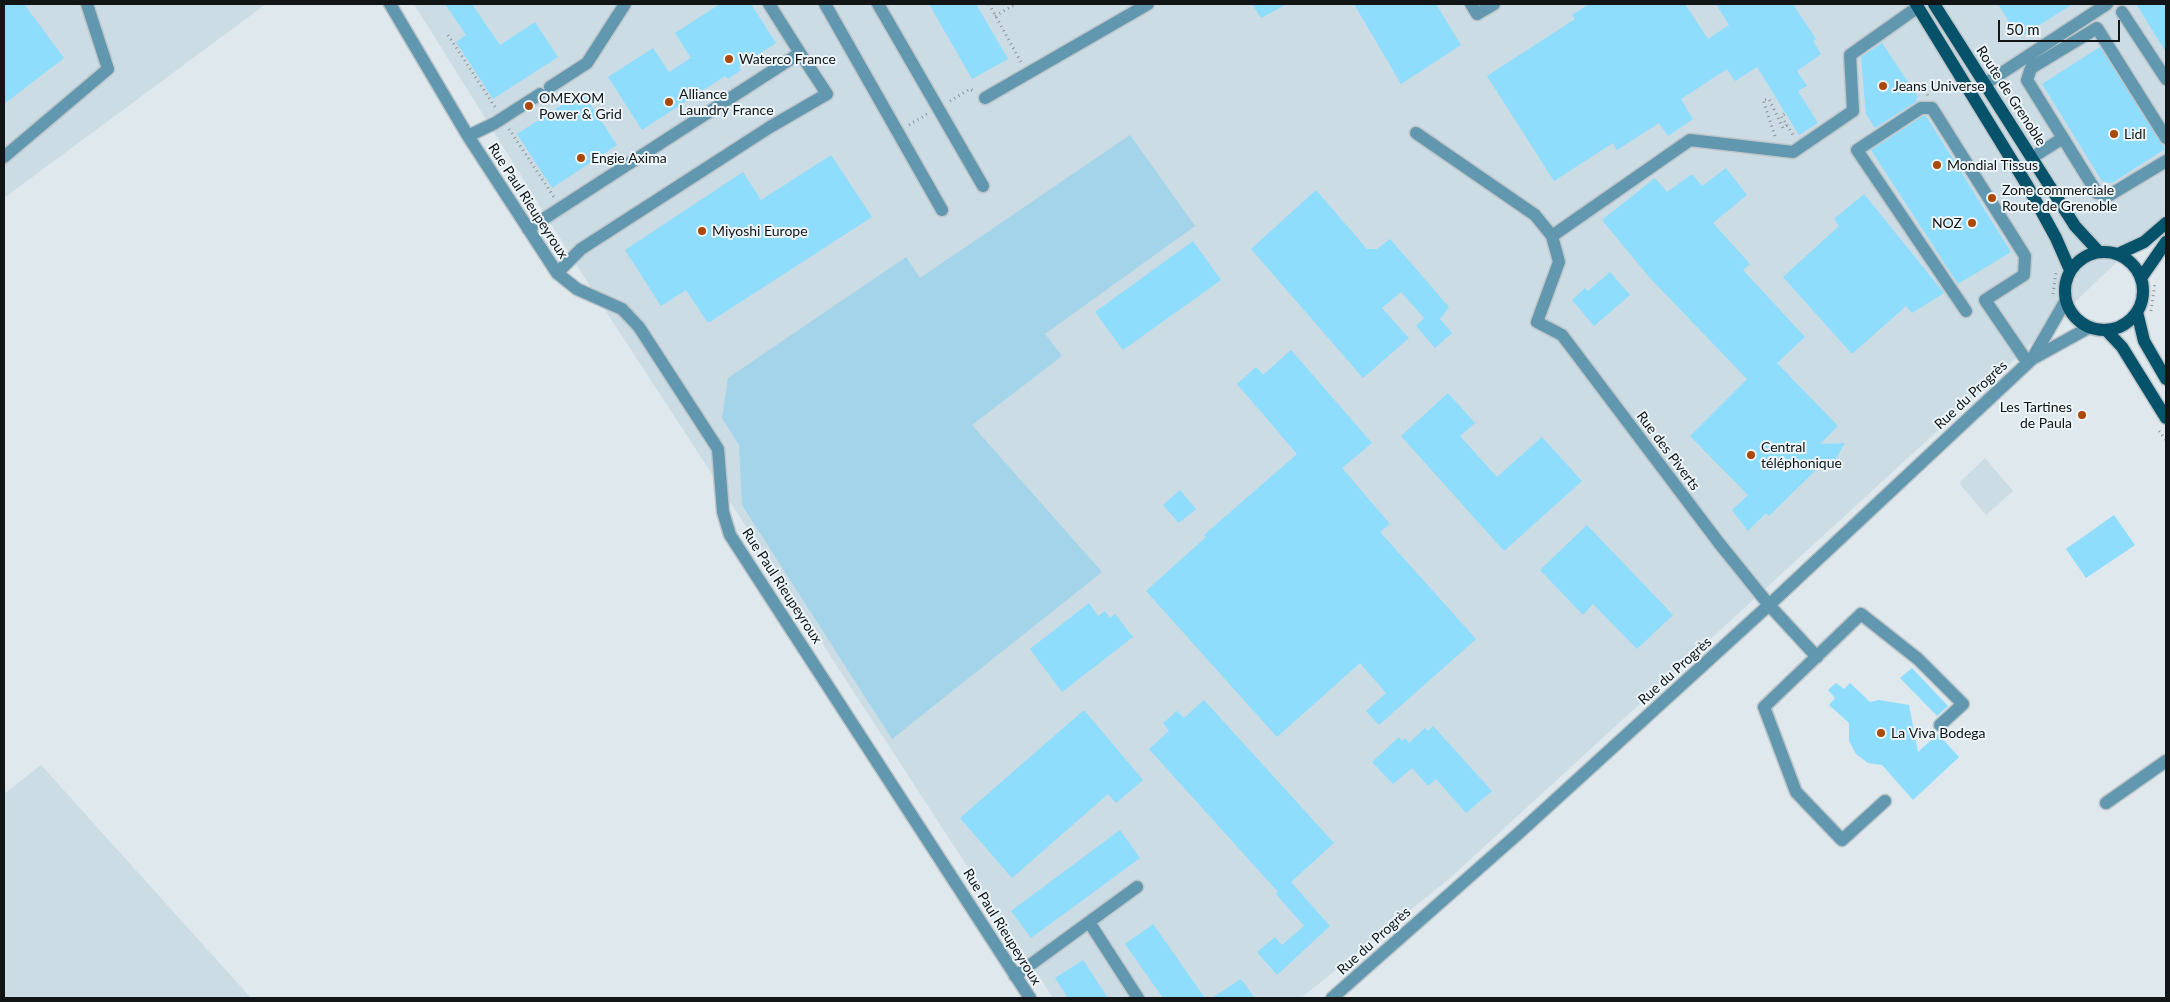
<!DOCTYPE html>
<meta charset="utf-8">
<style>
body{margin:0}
#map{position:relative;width:2170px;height:1002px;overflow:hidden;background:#dfe8ec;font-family:Lato,sans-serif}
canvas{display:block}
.frame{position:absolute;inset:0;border:5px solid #121516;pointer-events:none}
.scale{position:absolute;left:1998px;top:20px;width:122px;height:22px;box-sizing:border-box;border:2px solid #121516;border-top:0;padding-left:6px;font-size:15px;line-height:18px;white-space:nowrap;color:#121516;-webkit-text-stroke:4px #ecf5f9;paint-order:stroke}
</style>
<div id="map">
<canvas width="2170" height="1002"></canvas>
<div class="frame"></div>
<div class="scale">50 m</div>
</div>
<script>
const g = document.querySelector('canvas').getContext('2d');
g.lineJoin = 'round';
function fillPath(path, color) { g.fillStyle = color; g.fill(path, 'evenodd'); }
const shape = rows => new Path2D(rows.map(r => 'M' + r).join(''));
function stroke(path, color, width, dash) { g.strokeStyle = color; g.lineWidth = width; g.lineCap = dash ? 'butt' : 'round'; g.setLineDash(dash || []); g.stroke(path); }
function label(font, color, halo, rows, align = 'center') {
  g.font = font + ' Lato,sans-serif'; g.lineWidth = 4; g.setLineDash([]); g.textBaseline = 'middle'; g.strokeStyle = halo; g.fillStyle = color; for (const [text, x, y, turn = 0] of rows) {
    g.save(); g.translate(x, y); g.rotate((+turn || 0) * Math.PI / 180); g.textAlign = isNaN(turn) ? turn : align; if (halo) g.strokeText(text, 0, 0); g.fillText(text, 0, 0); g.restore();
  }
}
fillPath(shape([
 [4,4,266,4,4,198],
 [414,4,2166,4,2166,215,1994,379,1450,878,1301,998,1053,998,598,299],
 [1985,458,2013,491,1986,515,1959,483],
 [41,765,251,998,4,998,4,794]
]), '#cbdce4');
fillPath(shape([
 [1130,135,1195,226,1045,334,1062,356,972,425,1102,572,892,739,742,505,739,445,722,418,728,378,906,257,920,278]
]), '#a3d4e9');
fillPath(shape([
 [4,4,24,4,64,58,4,104],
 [445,4,472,4,500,45,535,22,558,57,493,99,456,42,466,35],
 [720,4,751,4,776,43,739,67,741,70,728,79,725,76,642,130,608,77,653,48,669,72,691,58,675,33],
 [929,4,976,4,1008,59,972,79],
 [1252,4,1287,4,1261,18],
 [1354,4,1436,4,1461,45,1401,84],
 [1589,4,1685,4,1708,39,1729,25,1716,4,1793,4,1816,39,1813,41,1821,54,1797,71,1807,86,1798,91,1818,123,1799,135,1757,67,1735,81,1727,69,1681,99,1693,119,1668,136,1659,123,1617,150,1613,143,1554,181,1487,76,1575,19,1572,15],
 [1998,4,2073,4,2019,38],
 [2136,4,2166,4,2166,52],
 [1882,43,1918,97,1916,99,1917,101,1875,128,1866,114,1861,57],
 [2100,47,2165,149,2112,183,2102,181,2042,84],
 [582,92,617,145,552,188,517,134],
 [1923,116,1926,116,2011,252,1958,284,1871,150],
 [831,155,872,217,708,323,686,290,661,306,625,250,743,172,761,200],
 [1726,168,1747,195,1713,223,1750,264,1743,270,1805,337,1777,363,1838,426,1820,444,1845,443,1831,467,1825,461,1769,516,1766,513,1748,531,1732,510,1748,495,1690,436,1747,379,1650,278,1602,220,1655,178,1667,192,1692,174,1702,186],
 [1316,190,1367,249,1377,249,1390,239,1449,307,1440,319,1452,333,1435,348,1416,326,1424,318,1401,292,1382,308,1409,338,1363,378,1251,249],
 [1864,194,1944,293,1912,313,1906,306,1852,354,1783,277,1839,226,1834,219],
 [1193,241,1221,280,1123,350,1095,312],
 [1610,272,1630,295,1594,326,1572,300,1585,288,1588,291],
 [1291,350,1372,443,1342,468,1390,524,1380,532,1476,639,1379,725,1366,711,1386,693,1360,663,1277,737,1146,591,1206,537,1204,535,1297,454,1237,384,1256,367,1263,375],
 [1448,393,1475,423,1460,436,1497,477,1542,437,1582,481,1504,551,1401,436],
 [1180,490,1196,509,1179,523,1163,505],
 [2114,515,2135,545,2086,578,2066,549],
 [1587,525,1673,615,1637,649,1593,604,1583,615,1540,570],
 [1089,603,1098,616,1105,611,1110,618,1115,614,1133,637,1062,692,1030,649],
 [1912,668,1948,706,1937,716,1900,678],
 [1836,683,1844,689,1850,683,1870,702,1879,700,1909,705,1918,752,1938,734,1959,757,1913,800,1882,765,1868,763,1856,754,1849,741,1849,723,1829,705,1835,698,1828,690],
 [1204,700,1334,843,1291,882,1330,926,1277,975,1257,952,1275,937,1282,945,1304,926,1276,894,1278,892,1149,749,1169,731,1163,723,1177,711,1184,718],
 [1084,710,1143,780,1116,803,1108,794,1012,878,960,818],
 [1433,726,1492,791,1466,813,1436,779,1428,786,1412,768,1393,784,1372,762,1399,737,1402,741,1405,738,1409,743,1425,728,1428,731],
 [1120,830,1140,858,1031,938,1011,911],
 [1153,924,1205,998,1163,998,1125,944],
 [1083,960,1108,998,1068,998,1055,978],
 [1241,979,1255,998,1212,998]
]), '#8eddfd');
const minor = shape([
 [390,4,468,136,557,273,577,289,622,309,639,327,718,449,723,512,730,535,1030,998],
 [825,4,942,210],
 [878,4,983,186],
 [1471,4,1477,14,1494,4],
 [2122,12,2166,79],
 [1985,84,2107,4],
 [550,87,587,63,625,4],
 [985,98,1148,4],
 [1416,133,1535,215,1552,236],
 [468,136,495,123,540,94],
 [2166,138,2097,28,2031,68,2027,80,2097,193,2108,196,2166,161],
 [4,157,108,69,87,4],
 [2033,157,2063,138],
 [528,229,800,53,769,4],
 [557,273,581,249,770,127,827,94,800,53],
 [1966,311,1857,150,1921,108,1932,108,2025,256,2024,275,1985,300,2028,363],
 [2032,359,2090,327],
 [1817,657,1769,605,1719,543,1562,335,1537,322,1559,262,1552,236,1690,140,1793,152,1853,111,1850,55,1918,7],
 [1885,801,1842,840,1796,792,1764,707,1861,614,1918,659,1963,704,1940,725],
 [2106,803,2166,761],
 [1089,922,1137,887],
 [1015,976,1089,922,1138,998],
 [1332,998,1520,832,1769,605,2032,359,2066,300]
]);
const major = shape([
 [1916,4,2027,185,2056,238,2070,270],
 [1934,4,2075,226,2099,252],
 '2065 291a39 39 0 1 1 78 0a39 39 0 1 1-78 0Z',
 [2118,254,2144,242,2166,223],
 [2141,278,2166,242],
 [2137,312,2144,341,2166,379],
 [2106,330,2122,347,2166,418]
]);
stroke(minor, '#bec6ca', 15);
stroke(major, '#bec6ca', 15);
stroke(shape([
 [989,4,1021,62],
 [995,16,1016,4],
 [448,35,495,107],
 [1924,85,1928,96],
 [950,101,970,89,975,92],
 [909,125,927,114],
 [1787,125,1793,135],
 [509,129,554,197],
 [1775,136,1763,100,1769,99,1783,128,1787,125,1781,116,1785,114],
 [2053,294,2056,273],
 [2151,311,2155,282],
 [2159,431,2166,440]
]), '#8e9497', 3, [1, 4]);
stroke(minor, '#6298af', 12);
stroke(major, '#06526a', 12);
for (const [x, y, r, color] of [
 [729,59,5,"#ab4908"],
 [1883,86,5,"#ab4908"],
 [669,102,5,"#ab4908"],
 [529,106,5,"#ab4908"],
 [2114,134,5,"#ab4908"],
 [581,158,5,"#ab4908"],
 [1937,165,5,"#ab4908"],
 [1992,198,5,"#ab4908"],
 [1972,223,5,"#ab4908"],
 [702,231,5,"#ab4908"],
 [2082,415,5,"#ab4908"],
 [1751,455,5,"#ab4908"],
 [1881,733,5,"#ab4908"]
]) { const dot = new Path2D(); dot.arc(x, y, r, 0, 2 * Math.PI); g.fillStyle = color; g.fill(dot); stroke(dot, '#ecf5f9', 2); }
label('14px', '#121516', '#ecf5f9', [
 ["Waterco France",739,59],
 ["Jeans Universe",1893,86],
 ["Alliance",679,94],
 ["Laundry France",679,110],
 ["OMEXOM",539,98],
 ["Power & Grid",539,114],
 ["Lidl",2124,134],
 ["Engie Axima",591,158],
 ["Mondial Tissus",1947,165],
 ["Zone commerciale",2002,190],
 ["Route de Grenoble",2002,206],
 ["NOZ",1962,223,"right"],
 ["Miyoshi Europe",712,231],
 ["Les Tartines",2072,407,"right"],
 ["de Paula",2072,423,"right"],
 ["Central",1761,447],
 ["téléphonique",1761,463],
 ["La Viva Bodega",1891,733]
], 'left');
label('14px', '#121516', '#ecf5f9', [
 ["Route de Grenoble",2011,96,57],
 ["Rue Paul Rieupeyroux",528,201,57],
 ["Rue du Progrès",1971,395,-43],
 ["Rue des Piverts",1668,451,53],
 ["Rue Paul Rieupeyroux",782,586,57],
 ["Rue du Progrès",1675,671,-42],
 ["Rue Paul Rieupeyroux",1002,927,58],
 ["Rue du Progrès",1374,941,-42]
]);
</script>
